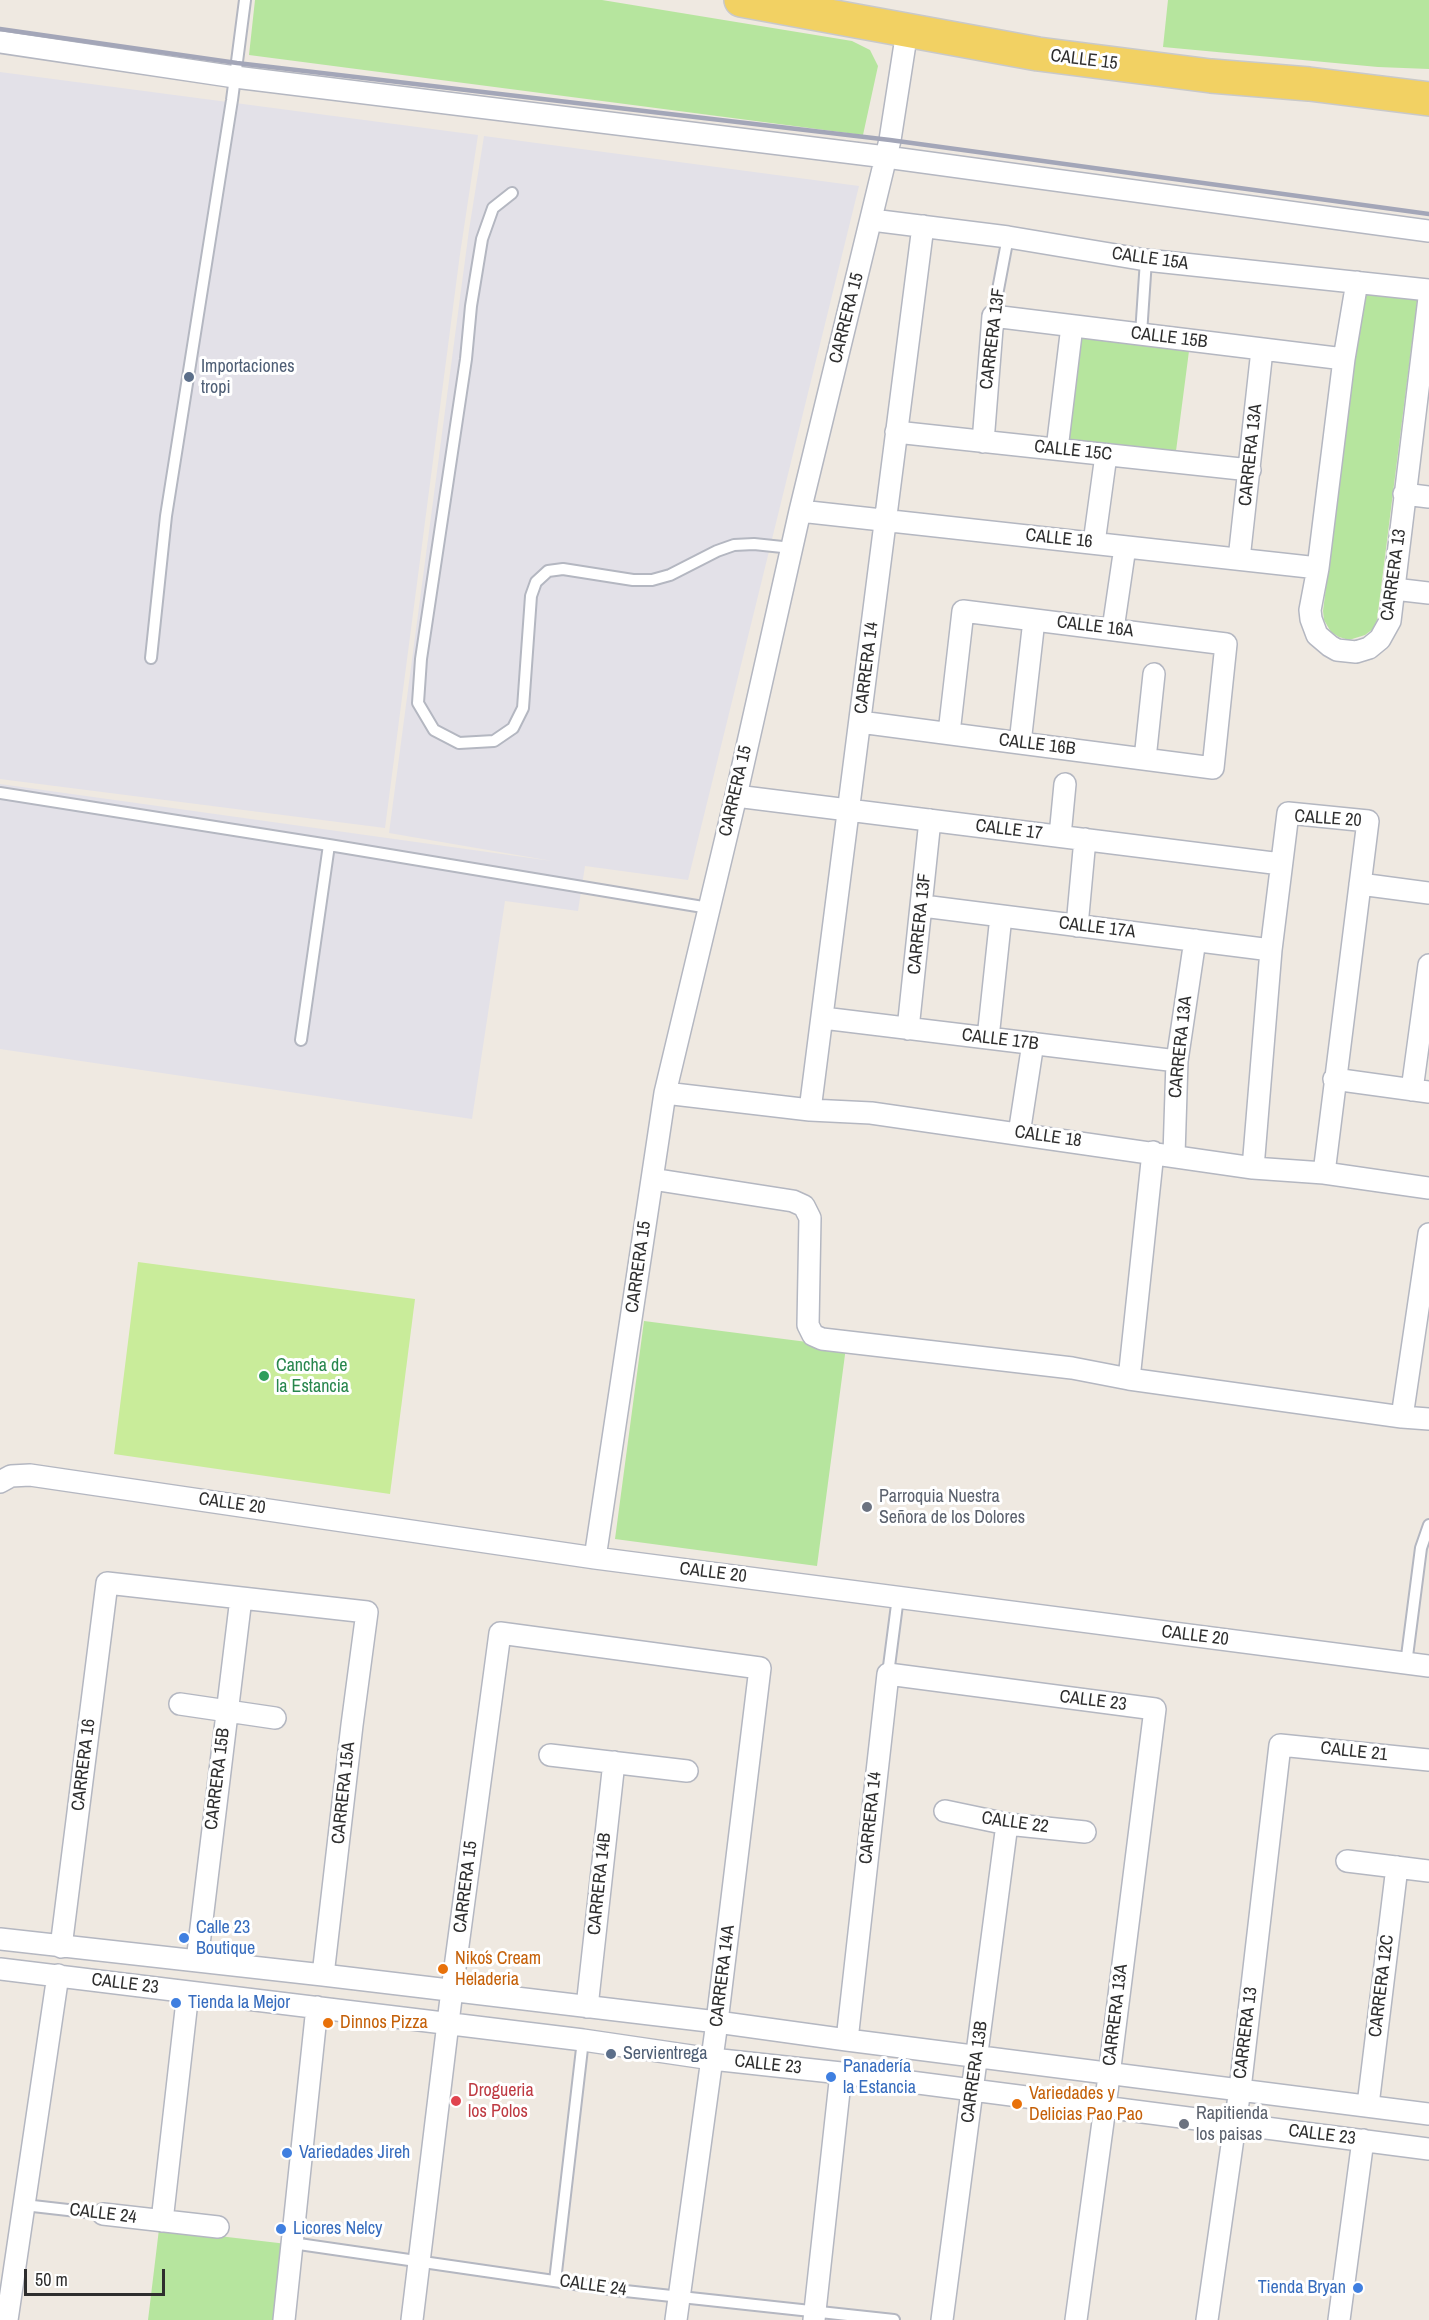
<!DOCTYPE html>
<meta charset="utf-8">
<style>
body{margin:0}
#map{position:relative;width:1429px;height:2320px;overflow:hidden;background:#efe9e1;font-family:"Archivo Narrow",sans-serif}
canvas{display:block}
.scale{position:absolute;left:24px;top:2269px;width:141px;height:27px;box-sizing:border-box;border:3px solid #2e2e2e;border-top:0;padding-left:8px;font-size:18px;line-height:21px;white-space:nowrap;color:#2e2e2e;-webkit-text-stroke:4px #fff;paint-order:stroke}
</style>
<div id="map">
<canvas width="1429" height="2320"></canvas>
<div class="scale">50 m</div>
</div>
<script>
const g = document.querySelector('canvas').getContext('2d');
g.lineJoin = 'round';
function fillPath(path, color) { g.fillStyle = color; g.fill(path, 'evenodd'); }
const shape = rows => new Path2D(rows.map(r => 'M' + r).join(''));
function stroke(path, color, width, dash) { g.strokeStyle = color; g.lineWidth = width; g.lineCap = dash ? 'butt' : 'round'; g.setLineDash(dash || []); g.stroke(path); }
function label(font, color, halo, rows, align = 'center') {
  g.font = font + ' "Archivo Narrow",sans-serif'; g.lineWidth = 6; g.setLineDash([]); g.textBaseline = 'middle'; g.strokeStyle = halo; g.fillStyle = color; for (const [text, x, y, turn = 0] of rows) {
    g.save(); g.translate(x, y); g.rotate((+turn || 0) * Math.PI / 180); g.textAlign = isNaN(turn) ? turn : align; if (halo) g.strokeText(text, 0, 0); g.fillText(text, 0, 0); g.restore();
  }
}
fillPath(shape([
 [0,72,478,135,460,254,385,828,0,779],
 [484,136,859,186,688,880,585,866,578,911,505,901,472,1119,0,1049,0,784,552,861,389,833,469,230]
]), '#e3e1e8');
fillPath(shape([
 [255,0,602,0,852,41,870,50,878,66,863,135,249,55],
 [1168,0,1429,0,1429,69,1378,67,1163,47],
 [1365,279,1419,286,1377,620,1373,629,1365,635,1349,640,1339,637,1331,632,1324,620,1323,611],
 [1080,335,1189,351,1176,451,1066,440],
 [644,1321,846,1347,817,1566,615,1539],
 [159,2229,287,2244,279,2320,148,2320]
]), '#b6e59e');
fillPath(shape([
 [138,1262,415,1299,390,1494,114,1454]
]), '#c9ec9a');
const lane = shape([
 [512,193,493,208,482,239,471,306,466,359,421,659,418,703,434,730,459,743,494,741,513,728,523,708,531,596,536,582,548,571,563,569,633,580,652,580,670,575,717,551,734,545,754,544,792,548],
 [993,316,1008,237],
 [1141,334,1146,260],
 [151,658,166,516,232,100,245,0],
 [0,793,329,845,709,908],
 [301,1040,329,845],
 [1406,1664,1421,1548,1429,1525],
 [888,1674,898,1597],
 [24,2205,103,2214],
 [292,2243,616,2290,894,2320],
 [555,2281,583,2040]
]);
const street = shape([
 [0,42,235,77,886,157,1429,231],
 [872,220,1008,237,1146,260,1429,290],
 [1357,282,1344,359,1318,568,1310,610,1311,619,1317,635,1330,646,1337,650,1356,652,1369,648,1380,639,1390,621,1429,298],
 [896,432,1250,470],
 [983,442,993,316,1344,359],
 [1057,449,1072,326],
 [1404,494,1429,497],
 [800,511,1318,568],
 [1094,543,1106,455],
 [1239,559,1262,350],
 [1394,589,1429,593],
 [1113,629,1125,547],
 [860,722,1020,743,1213,768,1226,644,963,611,949,733],
 [1020,743,1034,620],
 [1145,759,1154,674],
 [736,796,1281,864],
 [1060,836,1065,784],
 [1360,884,1429,893],
 [923,906,1271,950],
 [1077,926,1085,839],
 [823,1018,1177,1061],
 [908,1029,930,820],
 [988,1038,1001,916],
 [1334,1079,1429,1092],
 [1412,1090,1429,965],
 [665,1093,810,1110,871,1113,1253,1168,1324,1173,1429,1188],
 [810,1110,923,226],
 [1019,1134,1033,1043],
 [1174,1155,1177,1061,1195,940],
 [1253,1168,1271,950,1288,813,1368,821,1324,1173],
 [652,1179,793,1201,804,1206,810,1218,808,1325,813,1335,822,1339,1072,1368,1129,1379,1402,1417,1429,1419],
 [1129,1379,1153,1152],
 [1402,1417,1429,1234],
 [0,1482,11,1476,30,1475,595,1558,1429,1666],
 [595,1558,665,1093,736,796,800,511,890,140,907,31],
 [180,1704,275,1718],
 [550,1755,687,1771],
 [945,1811,1007,1824,1085,1832],
 [1347,1861,1429,1871],
 [0,1939,323,1975,717,2022,847,2040,1429,2114],
 [61,1947,107,1583,367,1612,352,1725,323,1975],
 [197,1961,241,1598],
 [0,1969,583,2040,712,2059,841,2073,1429,2149],
 [587,2007,614,1762],
 [847,2040,888,1674,1155,1709,1105,2107,1076,2320],
 [1368,2105,1397,1867],
 [103,2214,218,2227],
 [162,2221,188,1992],
 [7,2320,58,1975],
 [284,2320,317,2007],
 [412,2320,452,1990,500,1633,760,1668,717,2022,676,2320],
 [814,2320,841,2073],
 [942,2320,1007,1824],
 [1207,2320,1240,2089,1280,1745,1429,1760],
 [1339,2320,1363,2140]
]);
const primary = shape([
 [741,0,1038,54,1211,76,1309,84,1429,99]
]);
stroke(lane, '#b4b7c1', 14);
stroke(street, '#b4b7c1', 24);
stroke(primary, '#c9c9c9', 36);
stroke(lane, '#fff', 10);
stroke(street, '#fff', 21);
stroke(primary, '#f2d163', 33);
stroke(shape([
 [0,29,237,63,890,140,1429,214]
]), '#a3a6b8', 4.5);
for (const [x, y, r, color] of [
 [189,377,6,"#5c6f8a"],
 [264,1376,6,"#2e9e5b"],
 [867,1507,6,"#6b7280"],
 [184,1938,6,"#3f7fe0"],
 [443,1969,6,"#e8710a"],
 [176,2003,6,"#3f7fe0"],
 [328,2023,6,"#e8710a"],
 [611,2054,6,"#5c6f8a"],
 [831,2077,6,"#3f7fe0"],
 [456,2101,6,"#e0444e"],
 [1017,2104,6,"#e8710a"],
 [1184,2124,6,"#6b7280"],
 [287,2153,6,"#3f7fe0"],
 [281,2229,6,"#3f7fe0"],
 [1358,2288,6,"#3f7fe0"]
]) { const dot = new Path2D(); dot.arc(x, y, r, 0, 2 * Math.PI); g.fillStyle = color; g.fill(dot); stroke(dot, '#fff', 2); }
label('18px', '#2e2e2e', '#fff', [
 ["CALLE 15",1084,60,7],
 ["CALLE 15A",1150,259,8],
 ["CARRERA 15",847,318,-76],
 ["CALLE 15B",1169,338,7],
 ["CARRERA 13F",993,339,-83],
 ["CALLE 15C",1073,451,6],
 ["CARRERA 13A",1251,455,-84],
 ["CALLE 16",1059,539,6],
 ["CARRERA 13",1394,575,-82],
 ["CALLE 16A",1095,627,7],
 ["CARRERA 14",867,668,-83],
 ["CALLE 16B",1037,745,7],
 ["CARRERA 15",736,791,-77],
 ["CALLE 20",1328,819,4],
 ["CALLE 17",1009,830,7],
 ["CARRERA 13F",920,924,-84],
 ["CALLE 17A",1097,928,7],
 ["CALLE 17B",1000,1040,7],
 ["CARRERA 13A",1181,1047,-84],
 ["CALLE 18",1048,1137,8],
 ["CARRERA 15",639,1267,-82],
 ["CALLE 20",232,1504,8],
 ["CALLE 20",713,1573,7],
 ["CALLE 20",1195,1636,7],
 ["CALLE 23",1093,1701,7],
 ["CALLE 21",1354,1752,6],
 ["CARRERA 16",84,1765,-83],
 ["CARRERA 15B",218,1779,-83],
 ["CARRERA 15A",344,1793,-84],
 ["CARRERA 14",871,1818,-84],
 ["CALLE 22",1015,1823,8],
 ["CARRERA 14B",600,1884,-84],
 ["CARRERA 15",466,1887,-83],
 ["CARRERA 14A",723,1976,-83],
 ["CALLE 23",125,1984,7],
 ["CARRERA 12C",1382,1986,-83],
 ["CARRERA 13A",1116,2015,-83],
 ["CARRERA 13",1246,2033,-83],
 ["CALLE 23",768,2065,6],
 ["CARRERA 13B",975,2072,-82],
 ["CALLE 23",1322,2135,7],
 ["CALLE 24",103,2214,7],
 ["CALLE 24",593,2286,8]
]);
label('18px', '#4e5e75', '#fff', [
 ["Importaciones",201,367],
 ["tropi",201,388],
 ["Servientrega",623,2054]
], 'left');
label('18px', '#27864d', '#fff', [
 ["Cancha de",276,1366],
 ["la Estancia",276,1387]
], 'left');
label('18px', '#5b616d', '#fff', [
 ["Parroquia Nuestra",879,1497],
 ["Señora de los Dolores",879,1518],
 ["Rapitienda",1196,2114],
 ["los paisas",1196,2135]
], 'left');
label('18px', '#366cbe', '#fff', [
 ["Calle 23",196,1928],
 ["Boutique",196,1949],
 ["Tienda la Mejor",188,2003],
 ["Panadería",843,2067],
 ["la Estancia",843,2088],
 ["Variedades Jireh",299,2153],
 ["Licores Nelcy",293,2229],
 ["Tienda Bryan",1346,2288,"right"]
], 'left');
label('18px', '#c56008', '#fff', [
 ["Niko´s Cream",455,1959],
 ["Heladeria",455,1980],
 ["Dinnos Pizza",340,2023],
 ["Variedades y",1029,2094],
 ["Delicias Pao Pao",1029,2115]
], 'left');
label('18px', '#be3a42', '#fff', [
 ["Drogueria",468,2091],
 ["los Polos",468,2112]
], 'left');
</script>
